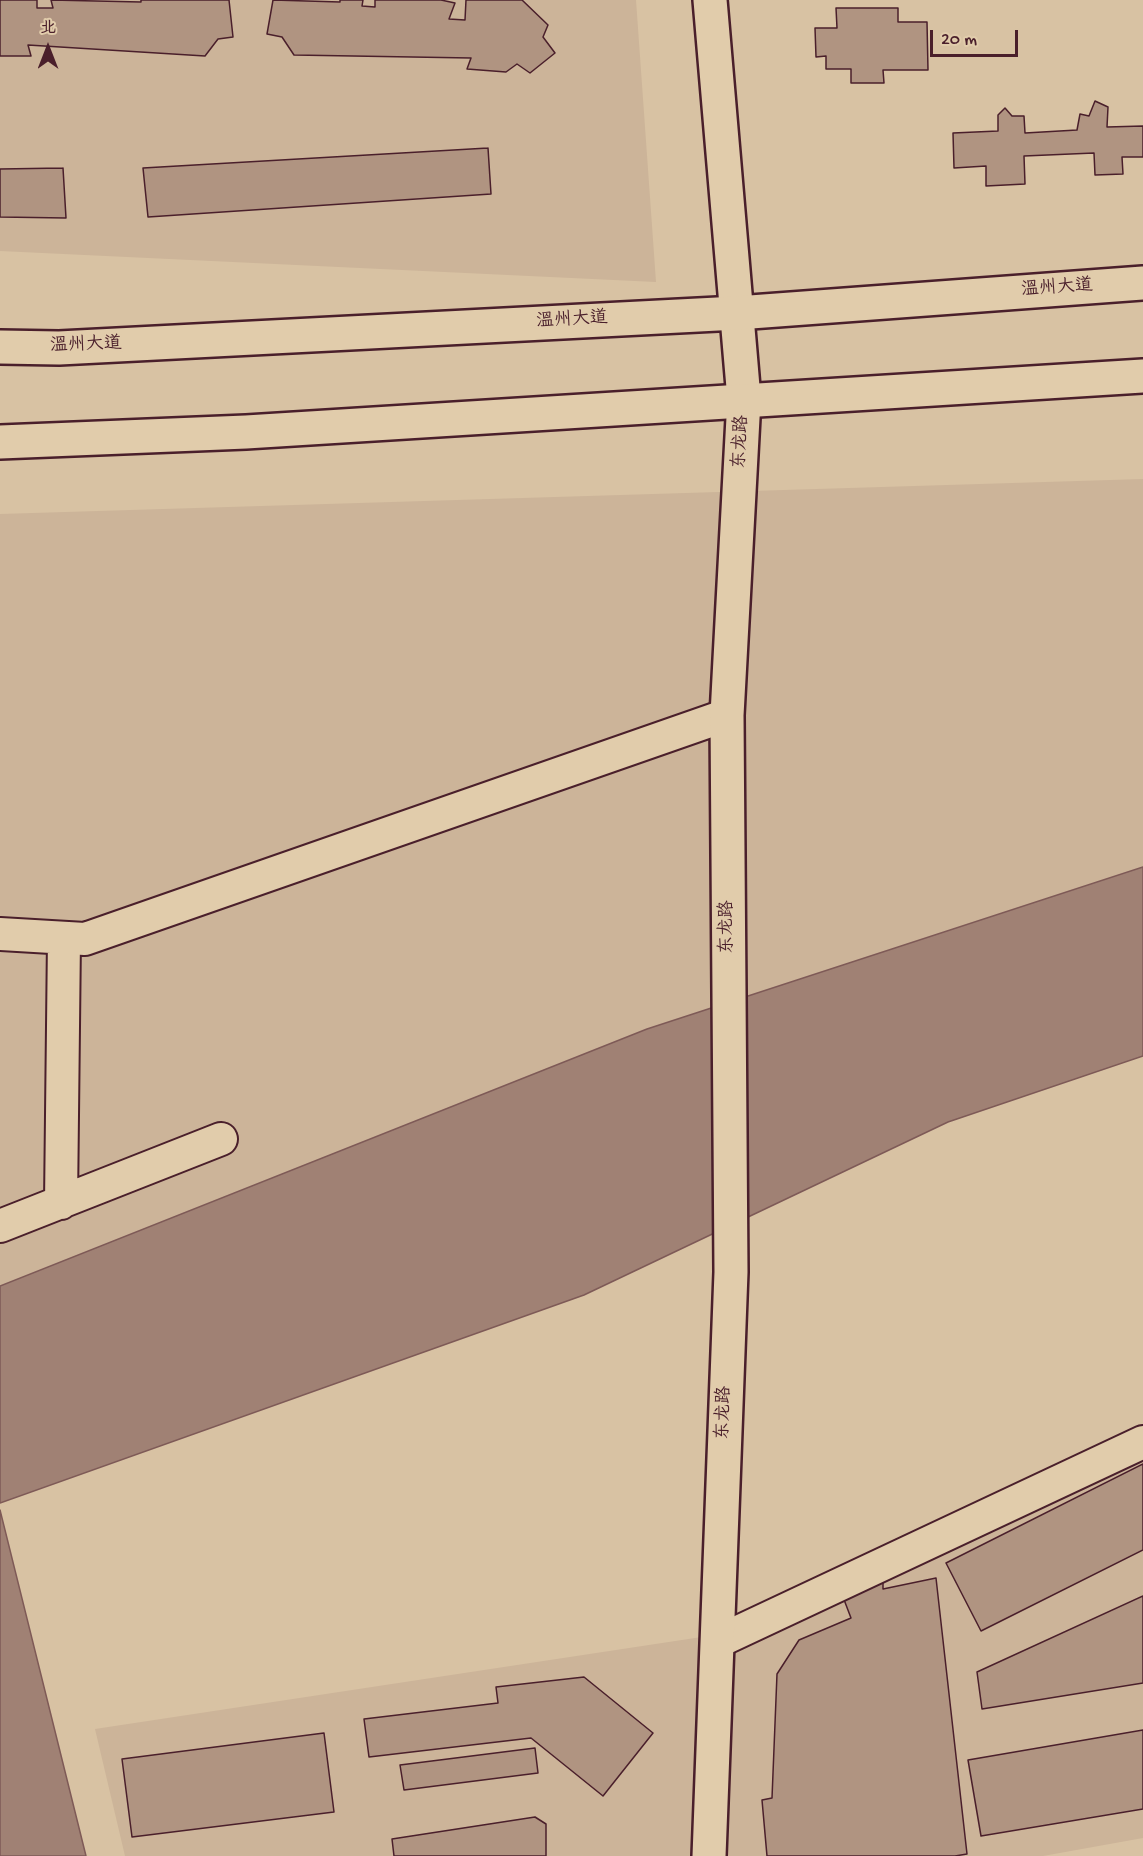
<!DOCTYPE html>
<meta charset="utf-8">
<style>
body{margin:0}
#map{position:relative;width:1143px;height:1856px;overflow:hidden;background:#d8c2a3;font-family:"Gochi Hand","LXGW WenKai TC",sans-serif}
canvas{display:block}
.north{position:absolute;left:18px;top:18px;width:60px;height:60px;-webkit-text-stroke:4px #e1ccab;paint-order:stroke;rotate:0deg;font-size:16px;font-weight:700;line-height:24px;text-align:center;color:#4a1f2b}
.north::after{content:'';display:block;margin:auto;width:21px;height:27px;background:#4a1f2b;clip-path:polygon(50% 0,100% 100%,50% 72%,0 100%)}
.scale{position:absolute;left:930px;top:30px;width:88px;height:27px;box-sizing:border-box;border:3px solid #4a1f2b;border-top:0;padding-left:8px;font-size:18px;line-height:21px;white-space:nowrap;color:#4a1f2b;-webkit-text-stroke:4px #e1ccab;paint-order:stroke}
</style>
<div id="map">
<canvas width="1143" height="1856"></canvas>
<div class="north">北</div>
<div class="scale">20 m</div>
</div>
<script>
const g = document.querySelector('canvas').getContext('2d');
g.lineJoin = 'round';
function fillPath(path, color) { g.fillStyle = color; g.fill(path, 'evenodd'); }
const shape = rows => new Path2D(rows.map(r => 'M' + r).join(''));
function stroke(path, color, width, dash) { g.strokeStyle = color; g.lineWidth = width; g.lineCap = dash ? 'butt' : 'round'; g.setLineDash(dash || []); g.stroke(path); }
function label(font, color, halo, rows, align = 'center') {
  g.font = font + ' "Gochi Hand","LXGW WenKai TC",sans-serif'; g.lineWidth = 5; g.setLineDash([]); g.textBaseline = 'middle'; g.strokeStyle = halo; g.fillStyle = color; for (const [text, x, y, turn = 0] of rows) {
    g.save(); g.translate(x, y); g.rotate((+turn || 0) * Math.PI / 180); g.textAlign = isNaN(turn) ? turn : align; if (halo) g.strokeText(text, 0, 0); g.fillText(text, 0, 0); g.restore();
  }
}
fillPath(shape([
 [0,0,636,0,656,282,0,251],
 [1143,479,1143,867,647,1029,0,1286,0,514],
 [1143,1427,1143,1838,1043,1856,125,1856,95,1729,728,1633]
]), '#ccb499');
const water = shape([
 [1143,867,1143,1056,948,1122,584,1295,0,1503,0,1286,647,1029,1143,867],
 [0,1510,86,1856,0,1856,0,1510]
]);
fillPath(water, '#a08174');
stroke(water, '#7e5a57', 1.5);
const building = shape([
 [0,0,37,0,37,8,53,8,51,0,141,2,141,0,229,0,233,37,218,39,205,56,28,45,31,56,0,56,0,0],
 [273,0,340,2,340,0,363,0,362,6,375,7,375,0,441,0,455,3,449,19,465,20,466,0,522,0,548,25,543,37,555,53,530,73,517,64,506,72,467,69,471,58,294,55,282,37,267,34,273,0],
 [836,8,898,8,898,22,927,22,928,70,883,70,884,83,851,83,851,69,826,69,826,56,816,57,815,28,837,28,836,8],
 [1095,101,1108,107,1107,127,1143,126,1143,157,1122,157,1123,174,1095,175,1094,153,1024,156,1025,184,986,186,986,166,954,168,953,133,998,131,998,115,1005,108,1012,116,1024,116,1025,133,1077,130,1080,114,1089,116,1095,101],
 [488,148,491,194,148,217,143,168,488,148],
 [63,168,66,218,0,217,0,169,63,168],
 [1143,1464,1143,1550,981,1631,946,1563,1143,1464],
 [883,1578,883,1589,936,1578,967,1854,955,1856,767,1856,762,1800,772,1798,777,1674,799,1640,851,1618,843,1597,883,1578],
 [1143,1596,1143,1683,982,1709,977,1672,1143,1596],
 [584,1677,653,1733,603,1796,531,1738,369,1757,364,1719,498,1703,496,1687,584,1677],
 [1143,1730,1143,1809,981,1836,968,1760,1143,1730],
 [324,1733,334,1812,132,1837,122,1759,324,1733],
 [535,1748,538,1773,404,1790,400,1765,535,1748],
 [535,1817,546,1824,546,1856,394,1856,392,1839,535,1817]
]);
fillPath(building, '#b09481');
stroke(building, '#4a1f2b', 1.5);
const minor = shape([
 [0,934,85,939,727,715],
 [61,1203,64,938],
 [0,1226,221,1139],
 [717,1642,1143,1442]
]);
const tertiary = shape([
 [709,1856,731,1272,727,715,744,399,710,0]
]);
const primary = shape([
 [0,347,59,348,737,313,1143,283],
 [0,442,246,432,1143,376]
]);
stroke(minor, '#4a1f2b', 36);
stroke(tertiary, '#4a1f2b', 38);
stroke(primary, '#4a1f2b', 38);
stroke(minor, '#e1ccab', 32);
stroke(tertiary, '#e1ccab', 33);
stroke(primary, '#e1ccab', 33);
label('18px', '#4a1f2b', '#e1ccab', [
 ["温州大道",1057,289,-4],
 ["温州大道",572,321,-3],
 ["温州大道",86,346,-2],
 ["东龙路",742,442,-87],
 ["东龙路",728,927,-90],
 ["东龙路",725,1413,-88]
]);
</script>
